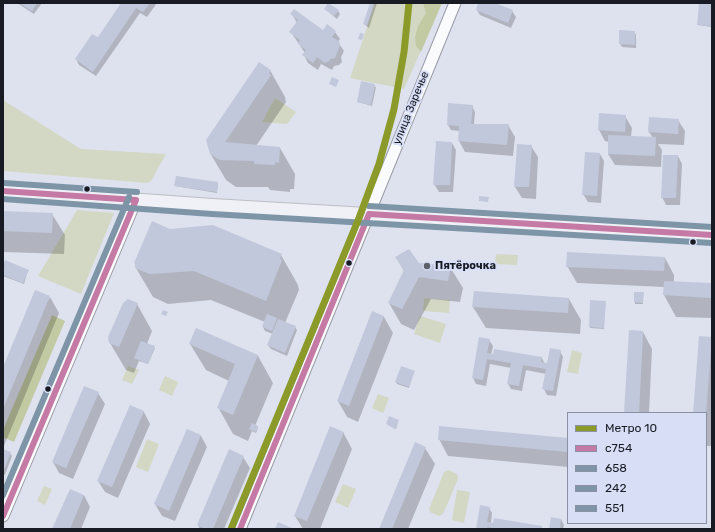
<!DOCTYPE html>
<meta charset="utf-8">
<style>
body{margin:0}
#map{position:relative;width:715px;height:532px;overflow:hidden;background:#dee2ef;font-family:Rubik,sans-serif}
canvas{display:block}
.frame{position:absolute;inset:0;border:4px solid #181b23;pointer-events:none}
.legend{position:absolute;left:567px;top:412px;width:140px;height:112px;box-sizing:border-box;background:#d7def6;border:1px solid #8b90a2;margin:0;padding:5px 7px;list-style:none;font-size:12px;color:#181b23}
.legend li{display:flex;align-items:center;gap:8px;height:20px}
.legend b{width:20px;border:1px solid #8b90a2}
</style>
<div id="map">
<canvas width="715" height="532"></canvas>
<div class="frame"></div>
<ul class="legend">
<li><b style="height:5px;background:#8c9a29"></b>Метро 10</li>
<li><b style="height:5px;background:#c57aa6"></b>с754</li>
<li><b style="height:5px;background:#7e95a7"></b>658</li>
<li><b style="height:5px;background:#7e95a7"></b>242</li>
<li><b style="height:5px;background:#7e95a7"></b>551</li>
</ul>
</div>
<script>
const g = document.querySelector('canvas').getContext('2d');
g.lineJoin = 'round';
function fillPath(path, color) { g.fillStyle = color; g.fill(path, 'evenodd'); }
const shape = rows => new Path2D(rows.map(r => 'M' + r).join(''));
function stroke(path, color, width, dash) { g.strokeStyle = color; g.lineWidth = width; g.lineCap = dash ? 'butt' : 'round'; g.setLineDash(dash || []); g.stroke(path); }
function label(font, color, halo, rows, align = 'center') {
  g.font = font + ' Rubik,sans-serif'; g.lineWidth = 4; g.setLineDash([]); g.textBaseline = 'middle'; g.strokeStyle = halo; g.fillStyle = color; for (const [text, x, y, turn = 0] of rows) {
    g.save(); g.translate(x, y); g.rotate((+turn || 0) * Math.PI / 180); g.textAlign = isNaN(turn) ? turn : align; if (halo) g.strokeText(text, 0, 0); g.fillText(text, 0, 0); g.restore();
  }
}
fillPath(shape([
 [375,3,442,3,404,89,350,78],
 [275,98,296,112,287,124,262,122],
 [3,100,81,149,166,154,151,181,147,183,3,171],
 [77,210,114,213,81,294,38,276],
 [496,254,518,255,517,265,495,264],
 [424,298,450,300,449,313,423,311],
 [420,316,446,324,440,343,414,334],
 [572,350,582,353,578,374,567,372],
 [128,366,139,370,132,384,122,380],
 [165,376,178,382,172,396,159,390],
 [378,394,389,398,383,413,372,408],
 [147,439,159,444,148,472,136,467],
 [449,470,457,474,458,479,443,514,439,516,430,512,429,509,444,472],
 [343,484,356,489,348,508,335,502],
 [44,486,52,489,45,505,37,501],
 [457,490,470,492,464,523,452,520]
]), '#d2d8c4');
fillPath(shape([
 [423,3,442,3,421,52,416,46,415,38,418,26,426,13],
 [52,315,65,321,14,442,3,437,3,430]
]), '#c2caa3');
fillPath(shape([
 [17,3,42,3,34,14],
 [123,3,157,3,147,17,140,13,96,76,79,65,76,59,98,39],
 [371,3,377,3,369,28,364,24],
 [480,3,492,3,512,11,516,17,511,28,480,15,477,10],
 [700,3,712,3,712,27,698,25],
 [325,9,338,11,340,14,337,19],
 [292,14,324,31,335,32,340,39,338,42,344,51,341,57,342,62,339,65,334,66,332,70,321,64,318,70,308,63,304,55,305,53,291,32,297,23],
 [634,32,636,35,636,48,622,47,620,44],
 [270,70,285,97,286,102,256,146,280,148,295,174,294,189,290,189,290,192,270,190,268,187,236,187,226,180,210,153],
 [362,83,376,87,372,106,358,102],
 [472,106,475,112,474,124,508,125,515,137,513,156,465,152,459,141,459,131,451,130,448,125],
 [625,116,632,128,631,137,653,138,649,132,678,120,685,131,684,145,658,144,662,150,661,167,615,165,608,154,609,142,605,141,599,130],
 [452,143,456,150,453,192,439,192,434,184],
 [531,146,538,157,536,199,522,198,515,187],
 [600,154,604,161,601,203,588,202,583,194],
 [678,156,682,164,680,205,666,205,662,197],
 [218,183,217,193,175,186],
 [3,212,52,214,65,235,64,254,3,252],
 [170,230,281,255,298,285,299,290,285,323,295,327,297,330,287,356,271,349,268,345,273,334,265,331,263,327,265,322,211,300,168,304,153,297,136,268,135,263],
 [396,257,419,264,450,267,463,288,460,302,431,299,414,330,401,324,389,303,404,271],
 [665,258,674,275,674,282,712,284,712,318,676,317,664,295,664,287,577,283,567,266],
 [5,261,28,270,24,284,3,276,3,266],
 [635,293,643,293,643,304,635,304],
 [50,297,59,313,4,446,3,370],
 [569,299,581,320,580,334,486,328,473,307],
 [605,302,604,329,590,328,590,327],
 [137,304,152,331,147,344,155,348,148,364,139,361,134,373,126,370,110,343],
 [373,313,384,317,393,333,358,422,347,417,338,401],
 [196,330,258,356,273,383,255,426,258,428,256,433,252,431,248,441,233,434,218,407,229,381,206,370,190,344],
 [643,332,652,349,649,413,625,413],
 [480,338,489,340,493,346,491,355,542,358,545,364,548,365,560,351,563,357,556,396,547,395,544,389,546,374,526,370,522,391,511,389,508,384,511,368,490,364,486,386,476,384,473,378],
 [711,338,712,339,712,446,706,446,706,413,694,413],
 [414,371,409,388,397,384,396,382],
 [98,393,105,404,73,479,59,473,53,462],
 [130,406,144,412,150,424,118,498,105,492,98,481],
 [398,421,396,429,387,424],
 [187,430,201,436,207,447,175,521,162,516,155,504],
 [343,432,352,449,320,529,303,529,295,516],
 [439,439,568,439,568,467,448,456],
 [425,448,435,464,408,529,380,529],
 [3,450,10,453,12,456,5,475,3,474],
 [243,457,250,468,224,529,200,529,198,525],
 [84,495,90,507,81,529,54,529],
 [489,508,492,513,491,523,541,527,543,529,477,529],
 [561,519,564,525,563,529,550,529]
]), '#0003');
fillPath(shape([
 [19,3,37,3,32,11],
 [121,3,150,3,143,12,136,8,93,72,75,59,92,34,98,37],
 [328,3,339,10,334,16,324,9],
 [370,3,374,3,367,25,363,24],
 [478,3,495,3,513,10,508,23,476,10],
 [699,3,712,3,712,26,697,25],
 [294,9,323,30,327,24,336,31,332,37,339,41,340,45,335,58,330,59,329,61,325,63,317,57,313,63,302,55,306,50,298,44,300,40,289,32,298,20,290,14],
 [619,30,635,31,635,45,619,44],
 [360,33,364,34,362,40,358,39],
 [259,62,271,70,269,73,271,75,225,142,280,147,279,163,275,162,275,165,254,164,254,161,220,160,210,154,206,140],
 [332,77,339,80,336,87,329,84],
 [361,81,375,84,371,105,357,102],
 [448,103,473,105,471,124,509,124,507,145,458,141,459,126,447,125],
 [599,113,626,115,625,132,598,130],
 [649,117,679,119,678,134,648,132],
 [608,135,656,137,655,156,608,154],
 [436,141,452,142,450,185,433,185],
 [517,144,532,145,529,187,514,187],
 [585,152,600,153,597,196,582,195],
 [663,155,678,155,676,198,661,198],
 [176,176,218,182,217,192,174,186],
 [479,196,489,197,488,202,479,201],
 [3,211,53,213,52,233,3,231],
 [152,221,170,229,213,225,282,254,280,259,282,260,266,301,194,271,150,274,135,268,136,264,134,263],
 [409,249,419,263,451,266,448,281,419,277,402,309,388,303,404,270,395,257],
 [567,252,665,257,664,271,566,267],
 [5,260,29,270,23,283,3,275],
 [664,281,712,283,712,298,663,295],
 [35,290,50,296,3,409,3,367],
 [474,291,569,298,568,313,472,307],
 [634,292,644,292,643,303,634,302],
 [128,299,138,303,119,347,109,343,108,337,123,303],
 [590,300,606,301,604,328,589,327],
 [163,310,168,312,166,316,161,314],
 [372,311,384,316,349,406,337,401],
 [267,314,277,318,272,331,262,327],
 [278,319,296,326,285,353,267,345],
 [196,328,258,355,233,415,217,408,235,364,189,344],
 [629,330,643,331,639,413,624,413],
 [699,336,712,337,706,413,693,413],
 [479,337,490,339,487,353,493,354,494,349,542,357,541,362,547,363,550,348,561,350,553,391,542,389,546,369,523,365,519,386,507,384,511,363,487,359,483,380,472,378],
 [141,341,155,346,148,364,134,358],
 [401,366,415,371,409,387,395,382],
 [84,386,99,392,66,468,52,462],
 [130,405,144,411,112,487,97,481],
 [389,416,399,420,395,429,386,424],
 [252,423,258,426,256,432,249,429],
 [330,426,344,432,307,521,294,516],
 [439,426,568,438,568,452,438,440],
 [187,429,201,435,169,511,154,504],
 [415,442,426,447,392,529,379,529],
 [3,449,11,452,3,472],
 [229,449,244,456,213,529,206,529,197,525],
 [70,489,84,495,70,529,52,529],
 [480,505,490,507,487,522,493,523,494,518,542,526,542,529,499,529,487,527,487,529,476,529],
 [551,517,561,519,560,529,549,529],
 [278,522,292,528,292,529,275,529]
]), '#c2c8db');
const minor = shape([
 [3,516,136,200],
 [240,529,455,3]
]);
const major = shape([
 [3,191,212,206,712,235]
]);
stroke(minor, '#999ca6', 13);
stroke(major, '#bcbec5', 16);
stroke(minor, '#fafbfd', 11);
stroke(major, '#f0f1f6', 14);
stroke(shape([
 [3,191,136,200],
 [369,214,712,235],
 [3,516,136,200],
 [240,529,369,214]
]), '#c57aa6', 6);
stroke(shape([
 [3,199,212,214,712,243]
]), '#7e95a7', 6);
stroke(shape([
 [369,206,712,227],
 [233,526,362,211]
]), '#7e95a7', 6);
stroke(shape([
 [4,183,137,192],
 [3,495,129,197]
]), '#7e95a7', 6);
stroke(shape([
 [231,529,359,218,379,164,394,109,404,52,409,3]
]), '#8c9a29', 7);
for (const [x, y, r, color] of [
 [87,189,3.5,"#181b23"],
 [693,242,3.5,"#181b23"],
 [349,263,3.5,"#181b23"],
 [427,266,4,"#5d616a"],
 [48,389,3.5,"#181b23"]
]) { const dot = new Path2D(); dot.arc(x, y, r, 0, 2 * Math.PI); g.fillStyle = color; g.fill(dot); stroke(dot, '#d7def6', 1.5); }
label('11px', '#181b23', '#d7def6', [
 ["улица Заречье",411,108,-68]
]);
label('bold 11px', '#181b23', '#d7def6', [
 ["Пятёрочка",435,266]
], 'left');
</script>
